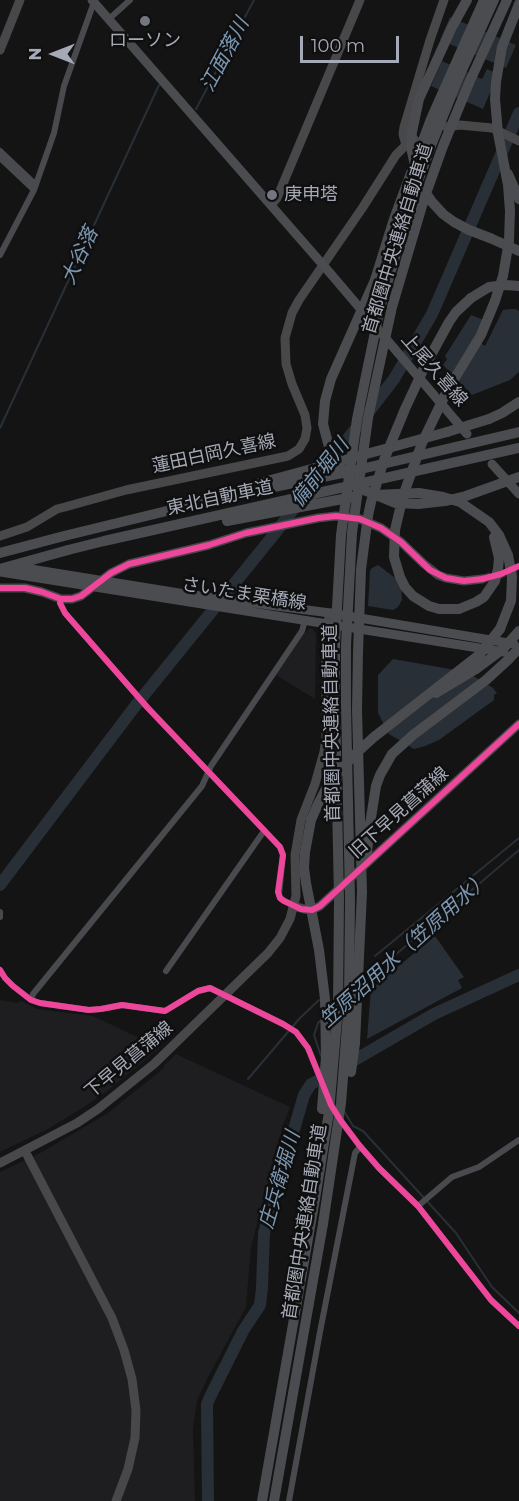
<!DOCTYPE html>
<meta charset="utf-8">
<style>
body{margin:0}
#map{position:relative;width:519px;height:1501px;overflow:hidden;background:#141415;font-family:Montserrat,sans-serif}
canvas{display:block}
.north{position:absolute;left:24px;top:24px;width:60px;height:60px;-webkit-text-stroke:4px #0f0f10;paint-order:stroke;rotate:270deg;font-size:16px;font-weight:700;line-height:24px;text-align:center;color:#a5aab6}
.north::after{content:'';display:block;margin:auto;width:21px;height:27px;background:#a5aab6;clip-path:polygon(50% 0,100% 100%,50% 72%,0 100%)}
.scale{position:absolute;left:300px;top:36px;width:99px;height:27px;box-sizing:border-box;border:3px solid #a5aab6;border-top:0;padding-left:8px;font-size:18px;line-height:21px;white-space:nowrap;color:#a5aab6;-webkit-text-stroke:4px #0f0f10;paint-order:stroke}
</style>
<div id="map">
<canvas width="519" height="1501"></canvas>
<div class="north">N</div>
<div class="scale">100 m</div>
</div>
<script>
const g = document.querySelector('canvas').getContext('2d');
g.lineJoin = 'round';
function fillPath(path, color) { g.fillStyle = color; g.fill(path, 'evenodd'); }
const shape = rows => new Path2D(rows.map(r => 'M' + r).join(''));
function stroke(path, color, width, dash) { g.strokeStyle = color; g.lineWidth = width; g.lineCap = dash ? 'butt' : 'round'; g.setLineDash(dash || []); g.stroke(path); }
function label(font, color, halo, rows, align = 'center') {
  g.font = font + ' Montserrat,"Noto Sans JP",sans-serif'; g.lineWidth = 5; g.setLineDash([]); g.textBaseline = 'middle'; g.strokeStyle = halo; g.fillStyle = color; for (const [text, x, y, turn = 0] of rows) {
    g.save(); g.translate(x, y); g.rotate((+turn || 0) * Math.PI / 180); g.textAlign = isNaN(turn) ? turn : align; if (halo) g.strokeText(text, 0, 0); g.fillText(text, 0, 0); g.restore();
  }
}
fillPath(shape([
 [312,628,316,634,315,699,276,675,304,634,309,629],
 [0,1000,17,1003,21,1001,37,1009,93,1016,150,1043,158,1049,111,1088,84,1107,48,1129,0,1152],
 [176,1054,290,1107,283,1125,251,1247,246,1307,207,1379,197,1401,193,1429,195,1501,0,1501,0,1172,42,1152,108,1113,164,1068,164,1066]
]), '#1e1e20');
fillPath(shape([
 [450,17,516,45,506,68,440,40],
 [442,61,482,79,487,69,498,74,483,109,431,86],
 [511,309,516,309,519,311,519,372,510,380,472,395,443,365,447,359,445,356,471,315,484,320,474,339,485,346,503,310],
 [378,565,398,580,401,584,402,600,398,607,393,610,368,606,370,571,372,568],
 [393,659,467,672,493,688,497,693,494,695,494,700,439,740,425,746,414,749,389,734,378,713,378,675],
 [435,936,464,977,458,980,462,988,367,1039,371,989]
]), '#282f36');
stroke(shape([
 [196,109,254,0],
 [0,428,159,85],
 [375,956,519,838],
 [361,984,519,850],
 [321,1056,314,1035,318,1023,321,1020],
 [248,1079,299,1019,319,1000],
 [344,1111,353,1126,363,1131,456,1233,492,1287,519,1313]
]), '#282f36', 2);
stroke(shape([
 [0,885,136,705,272,537,394,379,432,314,519,113],
 [346,1065,434,1014,519,975],
 [208,1501,207,1404,210,1397,243,1331,260,1305,262,1288,264,1233,304,1095,311,1084,331,1074]
]), '#282f36', 12);
stroke(shape([
 [482,579,501,574,519,566]
]), '#313235', 9, [9, 4.5]);
stroke(shape([
 [109,19,130,0],
 [0,151,36,185],
 [0,158,34,190],
 [0,255,34,190,54,133,64,86,94,2],
 [61,599,60,603,65,613,147,707,280,847,283,855,279,895,281,899,294,906],
 [0,912,0,917],
 [0,970,5,978,13,986,31,1000,40,1003,89,1010,101,1009,122,1005,165,1011,198,991,210,988,283,1024,296,1032,308,1048,322,1082],
 [166,971,264,831],
 [31,1000,33,994,202,786,211,766,302,631,305,620],
 [339,1118,359,1145,379,1168,418,1206,491,1300,519,1326],
 [418,1206,452,1177,479,1167,519,1140],
 [289,1501,320,1332,355,1153,360,1147]
]), '#494a4d', 6);
stroke(shape([
 [0,50,20,0],
 [446,127,460,125,492,128,519,141],
 [406,145,403,134,404,127,430,40,444,0],
 [271,205,277,198,360,0],
 [0,536,27,527,57,509,65,507,126,490,288,456,299,449,305,439,307,428,305,415,292,384,286,364,285,338,292,313,299,300,363,207,396,155,406,145,415,140],
 [0,588,25,588,42,592,61,599,72,599,81,596,111,573,129,564,209,545,246,533,318,518,336,516,360,519,381,528,401,542,424,564,438,575,446,578,464,581,482,579],
 [294,906,304,909,312,910,320,906,519,724],
 [25,1151,112,1318,124,1350,132,1379,136,1410,135,1438,128,1469,116,1501],
 [0,1163,77,1123,98,1109,154,1064,268,953,280,938,290,919,296,896,295,855,301,820,315,784,324,752,326,738,326,630,330,613]
]), '#48484b', 9);
stroke(shape([
 [92,0,330,273,467,434],
 [492,464,519,494],
 [12,566,185,594,330,613,514,644],
 [0,572,504,652]
]), '#4b4c4f', 9);
stroke(shape([
 [508,174,519,199],
 [490,238,519,251],
 [471,298,489,287,506,285,519,286],
 [489,419,502,413,519,402],
 [260,483,447,432],
 [375,495,419,493,443,497,460,502,489,522,499,535,508,555,512,577,511,601,500,629],
 [227,521,353,497],
 [68,550,104,541,519,448],
 [0,553,64,536,220,498,357,470,519,432],
 [459,609,476,602,484,597,495,581,498,569,499,558,494,537],
 [436,693,476,669],
 [355,1043,362,892],
 [262,1501,315,1199],
 [274,1501,323,1224]
]), '#4b4c4f', 10);
stroke(shape([
 [484,0,431,119,394,219,375,280,331,379,325,401,323,424,329,447,340,467,346,474,354,483,366,491,395,503,418,504,445,501,463,497,519,477],
 [414,161,411,147,412,132,419,99,452,27,467,0],
 [424,190,432,202,443,214,454,222,469,230,490,238],
 [447,432,489,419],
 [0,569,68,550],
 [459,609,439,609,429,606,413,596,405,587,400,577,394,557,395,530,403,496,422,443,447,391,481,335,495,301,503,276,509,241,510,211,508,185,498,133,495,99,496,82,502,47,519,4],
 [476,669,503,649,519,631],
 [366,862,370,824,376,786,380,775,392,754,413,735,486,680,509,659,519,648],
 [362,892,357,710,358,652,361,569,368,516,371,502,384,460,405,409,425,366,449,322,456,312,471,298],
 [351,1072,355,1043],
 [322,1109,326,1057,325,999,319,950,306,883,304,868,305,852,311,820,318,804,328,785,353,756,374,737,479,655,500,629],
 [315,1199,329,1112,338,1008,339,899,335,703,335,644,341,535,357,419,380,308,413,195,432,143,458,79,494,0],
 [323,1224,341,1103,349,1001,350,900,346,705,346,645,352,533,368,418,392,307,424,199,443,146,469,83,507,0]
]), '#4b4c4f', 10);
stroke(shape([
 [0,588,25,588,42,592,61,599,72,599,81,596,111,573,129,564,209,545,246,533,318,518,336,516,360,519,381,528,401,542,430,570,446,578,464,581,482,579,501,574,519,566],
 [61,599,60,603,65,613,147,707,280,847,283,855,278,892,280,898,284,901,301,909,312,910,320,906,519,724],
 [0,970,5,978,13,986,31,1000,40,1003,89,1010,101,1009,122,1005,165,1011,198,991,210,988,283,1024,296,1032,308,1048,331,1105,341,1121,359,1145,379,1168,418,1206,491,1300,519,1326]
]), '#ed469a', 6);
for (const [x, y, r, color] of [
 [145,21,6,"#72767e"],
 [272,195,6,"#72767e"]
]) { const dot = new Path2D(); dot.arc(x, y, r, 0, 2 * Math.PI); g.fillStyle = color; g.fill(dot); stroke(dot, '#0f0f10', 2); }
label('18px', '#a5aab6', '#0f0f10', [
 ["ローソン",145,41],
 ["庚申塔",284,195,"left"]
]);
label('18px', '#a5aab6', '#0f0f10', [
 ["首都圏中央連絡自動車道",398,239,-73],
 ["上尾久喜線",434,370,49],
 ["蓮田白岡久喜線",214,454,-12],
 ["東北自動車道",220,498,-12],
 ["さいたま栗橋線",244,594,9],
 ["首都圏中央連絡自動車道",332,723,-91],
 ["旧下早見菖蒲線",399,813,-42],
 ["下早見菖蒲線",129,1060,-40],
 ["首都圏中央連絡自動車道",305,1222,-81]
]);
label('italic 20px', '#7c97b1', '#0f0f10', [
 ["江面落川",225,55,-62],
 ["大谷落",80,256,-65],
 ["備前堀川",320,473,-52],
 ["笠原沼用水（笠原用水）",405,950,-42],
 ["庄兵衛堀川",280,1180,-74]
]);
</script>
